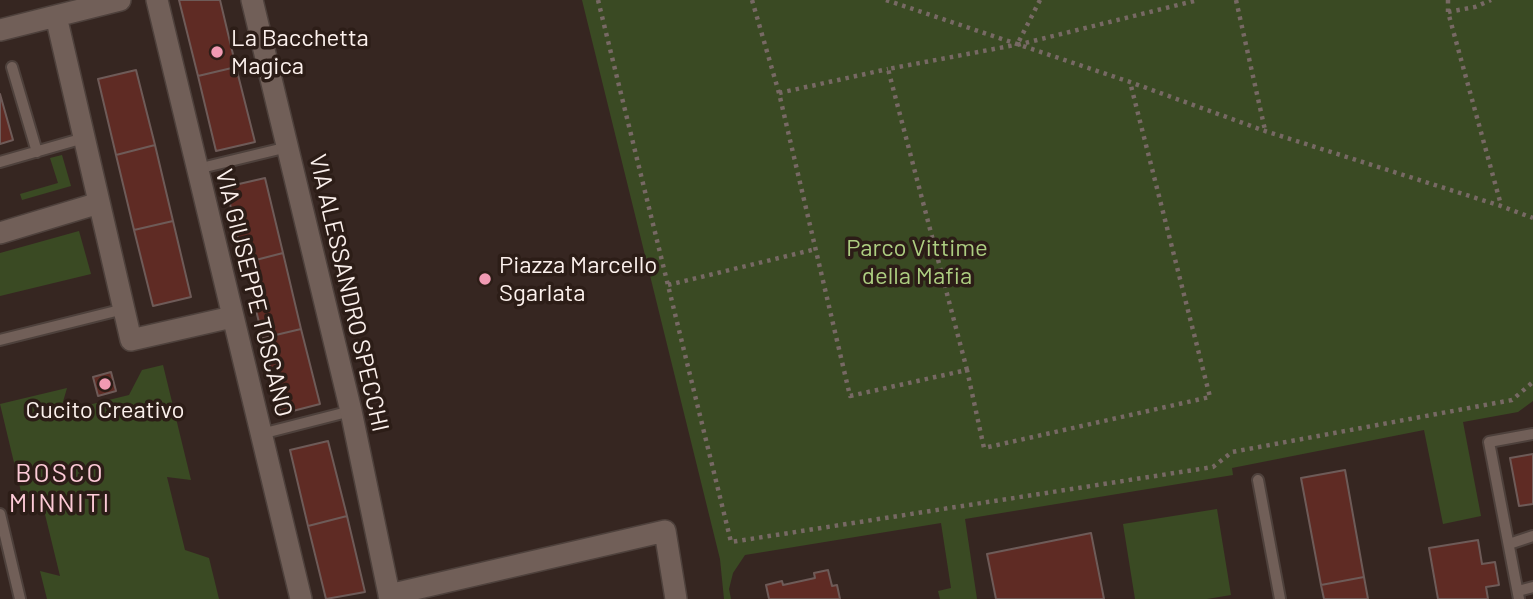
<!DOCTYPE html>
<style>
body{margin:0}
canvas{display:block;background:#362621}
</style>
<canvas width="1533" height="599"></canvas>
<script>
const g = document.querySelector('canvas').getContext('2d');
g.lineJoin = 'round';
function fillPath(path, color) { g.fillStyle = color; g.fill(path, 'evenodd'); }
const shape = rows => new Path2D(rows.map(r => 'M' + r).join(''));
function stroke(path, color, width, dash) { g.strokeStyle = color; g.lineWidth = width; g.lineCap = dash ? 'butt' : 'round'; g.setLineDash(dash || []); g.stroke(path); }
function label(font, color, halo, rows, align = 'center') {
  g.font = font + ' Barlow,sans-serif'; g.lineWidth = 7; g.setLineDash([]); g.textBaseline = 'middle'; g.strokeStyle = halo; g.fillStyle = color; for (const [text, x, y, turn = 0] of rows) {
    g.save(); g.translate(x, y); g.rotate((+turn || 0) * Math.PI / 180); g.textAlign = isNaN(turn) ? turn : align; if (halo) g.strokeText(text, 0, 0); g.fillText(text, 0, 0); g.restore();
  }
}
fillPath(shape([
 [582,0,1533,0,1533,401,1518,412,1463,422,1481,516,1443,524,1424,430,1232,468,1233,475,965,519,977,599,940,599,938,591,951,588,941,523,745,555,733,573,729,589,731,599,724,599,720,559],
 [62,155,71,186,22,200,20,194,58,183,50,158],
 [79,231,91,274,0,296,0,253],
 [163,365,191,480,167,477,185,550,209,558,219,599,47,599,40,571,60,576,42,502,22,496,0,404,67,388,60,412,129,395,142,370],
 [1217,509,1231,595,1207,599,1135,599,1123,524]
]), '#3a4a23');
const building = shape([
 [179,0,220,0,236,67,198,76,179,0],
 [236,67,255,142,216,151,198,76,236,67],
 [136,70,155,145,116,155,98,79,136,70],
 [0,94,13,140,0,144,0,94],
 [155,145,173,221,134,230,116,155,155,145],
 [265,178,283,253,244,263,226,187,265,178],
 [173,221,191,297,153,306,134,230,173,221],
 [283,253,301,329,263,338,244,263,283,253],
 [301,329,320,404,281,414,263,338,301,329],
 [111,372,116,391,98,396,93,377,111,372],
 [328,441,347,516,308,526,290,450,328,441],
 [1533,454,1533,504,1519,506,1510,458,1533,454],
 [1345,470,1364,577,1321,585,1301,478,1345,470],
 [347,516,365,592,326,599,308,526,347,516],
 [1091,533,1104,599,996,599,987,554,1091,533],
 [1478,540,1482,564,1495,562,1499,585,1486,587,1488,599,1438,599,1429,548,1478,540],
 [828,570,832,586,837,585,840,599,769,599,766,585,782,581,783,585,815,578,814,573,828,570],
 [1364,577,1368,599,1324,599,1321,585,1364,577]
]);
fillPath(building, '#5f2b24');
stroke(building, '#6e5b58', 2);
const lane = shape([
 [12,67,37,152],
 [0,162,84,138],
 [197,169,288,147],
 [0,340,124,309],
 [261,434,351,411],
 [1258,480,1280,599],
 [0,514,20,599],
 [1509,544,1533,536],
 [1518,591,1533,587],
 [1519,599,1489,442,1533,434]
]);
const street = shape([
 [120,0,56,16,131,340,232,317],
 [157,0,301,599],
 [252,0,351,411,390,599],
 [0,30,56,16],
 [0,233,99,203],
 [389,595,665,531,676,599]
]);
stroke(lane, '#4e413c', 14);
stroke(street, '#4e413c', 24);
stroke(shape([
 [598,0,731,542,1213,467,1232,452,1512,400,1533,382],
 [752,0,779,93,850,396,967,370,984,448,1210,397,1130,82],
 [886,0,1130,82,1265,131,1501,206,1533,218],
 [1040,0,1017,45,1198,0],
 [1236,0,1265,130],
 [1448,0,1448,12,1501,205],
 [1448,12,1475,7,1491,0],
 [779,93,888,69],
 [668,285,816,249],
 [967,370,888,69,1015,45]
]), '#776964', 4.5, [3.5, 5]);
stroke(lane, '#715f58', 10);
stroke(street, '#715f58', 21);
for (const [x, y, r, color] of [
 [217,52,7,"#f19ab3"],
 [485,279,7,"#f19ab3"],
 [105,384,7,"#f19ab3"]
]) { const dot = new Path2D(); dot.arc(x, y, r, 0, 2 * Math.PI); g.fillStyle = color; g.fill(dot); stroke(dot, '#2c1d17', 2.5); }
label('24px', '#fcf1ed', '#2c1d17', [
 ["La Bacchetta",231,38],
 ["Magica",231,66],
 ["Piazza Marcello",499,265],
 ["Sgarlata",499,293],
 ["Cucito Creativo",105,410,"center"]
], 'left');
label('24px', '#adce81', '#2c1d17', [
 ["Parco Vittime",917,248],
 ["della Mafia",917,276]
]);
label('24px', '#fcf1ed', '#2c1d17', [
 ["VIA GIUSEPPE TOSCANO",254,293,76],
 ["VIA ALESSANDRO SPECCHI",349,293,77]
]);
g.letterSpacing = '2px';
label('26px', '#fdcad7', '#2c1d17', [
 ["BOSCO",60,473],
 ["MINNITI",60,503]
]);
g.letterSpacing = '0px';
</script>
